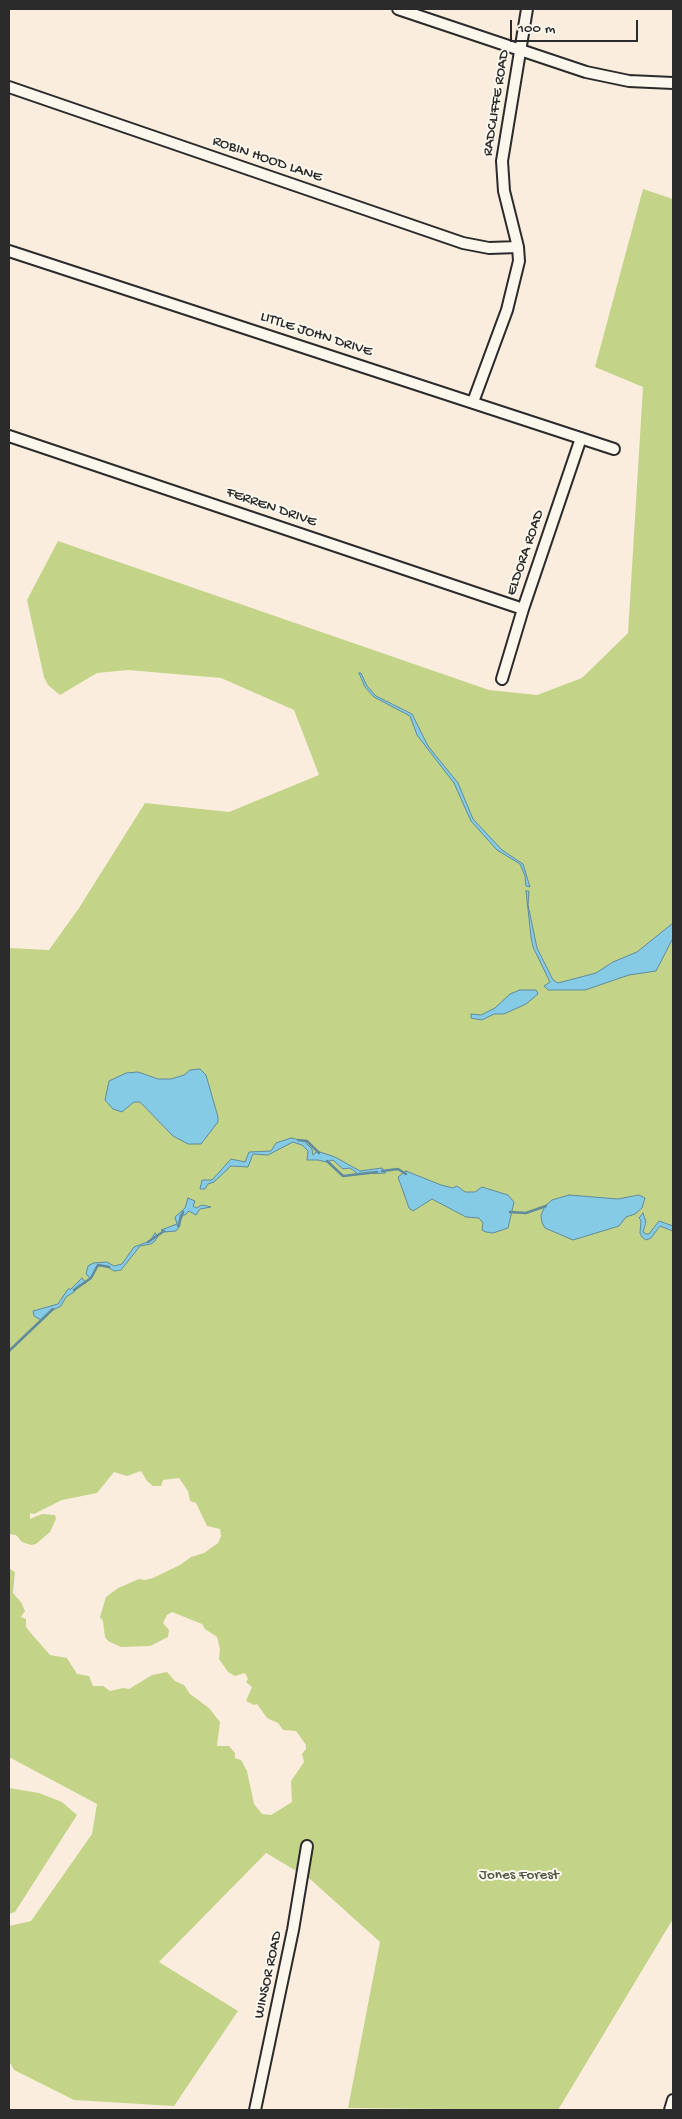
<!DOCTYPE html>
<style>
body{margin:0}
#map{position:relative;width:682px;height:2119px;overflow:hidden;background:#faedde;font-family:"Gochi Hand",sans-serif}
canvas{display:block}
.frame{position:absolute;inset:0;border:10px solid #2b2b2b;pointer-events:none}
.scale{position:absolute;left:510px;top:20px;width:128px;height:22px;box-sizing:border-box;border:2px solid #2b2b2b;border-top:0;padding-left:6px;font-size:15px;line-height:18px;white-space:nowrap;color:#2b2b2b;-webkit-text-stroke:4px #fbf7ec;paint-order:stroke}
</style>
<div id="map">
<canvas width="682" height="2119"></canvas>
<div class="frame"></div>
<div class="scale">100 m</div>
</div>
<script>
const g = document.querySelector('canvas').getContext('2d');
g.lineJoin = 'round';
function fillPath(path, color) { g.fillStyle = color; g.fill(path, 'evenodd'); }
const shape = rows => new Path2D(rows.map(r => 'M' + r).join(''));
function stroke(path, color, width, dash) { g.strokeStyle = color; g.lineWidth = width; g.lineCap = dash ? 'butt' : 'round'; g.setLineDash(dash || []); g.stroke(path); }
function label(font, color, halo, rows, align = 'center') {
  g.font = font + ' "Gochi Hand",sans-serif'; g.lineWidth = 4; g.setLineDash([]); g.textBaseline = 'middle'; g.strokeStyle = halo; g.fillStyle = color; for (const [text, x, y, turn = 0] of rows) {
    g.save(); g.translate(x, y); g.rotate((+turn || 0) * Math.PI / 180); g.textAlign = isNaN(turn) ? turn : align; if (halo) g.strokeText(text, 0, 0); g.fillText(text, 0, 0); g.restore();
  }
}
fillPath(shape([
 [643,189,673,199,673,1919,558,2110,348,2108,380,1942,310,1879,266,1853,159,1962,238,2011,174,2106,74,2100,14,2070,9,2061,9,1926,31,1921,92,1834,97,1804,9,1757,9,1564,10,1569,15,1572,13,1593,21,1602,25,1611,21,1617,26,1619,26,1627,29,1631,50,1655,67,1658,77,1674,89,1676,93,1686,103,1686,110,1691,123,1688,129,1689,152,1675,167,1672,175,1681,184,1685,190,1694,209,1708,220,1722,217,1746,229,1746,235,1753,235,1758,241,1760,247,1771,254,1804,262,1814,271,1815,292,1802,291,1781,304,1762,302,1754,306,1749,306,1745,296,1731,283,1730,278,1723,267,1718,257,1704,254,1705,246,1701,252,1687,246,1682,248,1679,245,1673,235,1676,228,1672,219,1659,220,1649,217,1637,205,1629,202,1624,172,1612,167,1615,163,1623,169,1630,168,1637,150,1646,121,1647,108,1641,105,1637,103,1621,100,1617,106,1597,118,1588,139,1579,145,1580,153,1578,180,1565,191,1557,204,1553,218,1543,221,1536,220,1529,207,1526,196,1503,190,1501,188,1491,179,1478,163,1480,161,1486,153,1486,147,1481,141,1471,127,1476,114,1472,97,1493,62,1500,34,1514,30,1513,30,1519,42,1514,55,1515,56,1519,50,1532,36,1544,31,1545,22,1542,16,1535,9,1534,9,948,49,950,79,908,145,803,229,812,319,775,294,710,221,678,128,670,97,673,60,695,48,685,44,677,27,600,58,541,489,690,537,695,582,678,628,633,643,387,595,367],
 [9,1788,39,1793,62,1802,77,1815,15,1912,9,1914]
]), '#c3d489');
const water = shape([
 [359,673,361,673,367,686,376,696,412,714,428,746,458,783,473,819,502,850,523,864,530,887,526,886,525,876,520,864,497,850,471,821,454,783,417,735,410,716,374,697,365,687,359,673],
 [526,891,529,891,528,905,537,948,553,980,558,983,596,973,613,962,637,952,673,923,673,938,656,971,629,975,585,990,548,990,544,986,550,982,533,947,531,937,526,891],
 [520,990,536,990,538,994,526,1004,504,1014,494,1014,482,1020,471,1018,471,1014,481,1015,495,1008,510,994,520,990],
 [200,1069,206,1075,218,1117,218,1122,201,1144,188,1144,173,1136,140,1102,134,1102,122,1112,113,1109,105,1100,109,1081,126,1073,138,1072,158,1079,171,1079,184,1075,190,1070,200,1069],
 [291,1138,304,1141,312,1149,313,1155,317,1151,335,1157,360,1171,382,1168,386,1173,358,1174,350,1168,343,1169,333,1160,326,1162,318,1160,307,1160,308,1151,302,1145,293,1142,268,1155,253,1154,248,1167,231,1166,214,1182,208,1184,205,1189,200,1189,202,1180,212,1180,231,1159,245,1162,249,1152,271,1151,276,1143,291,1138],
 [406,1171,441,1185,453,1188,457,1186,465,1192,475,1192,482,1187,508,1195,514,1202,508,1228,493,1233,486,1232,482,1230,483,1223,479,1218,466,1217,432,1199,413,1211,409,1208,398,1177,406,1171],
 [569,1195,618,1199,639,1195,645,1198,642,1208,635,1214,626,1217,619,1226,573,1240,545,1228,542,1223,541,1215,545,1206,552,1200,569,1195],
 [188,1198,195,1201,193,1206,196,1208,202,1205,211,1207,200,1209,196,1215,189,1211,185,1215,180,1215,180,1226,176,1231,164,1232,161,1230,177,1224,175,1217,185,1208,188,1198],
 [643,1213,646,1222,643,1232,646,1234,649,1234,659,1221,673,1226,673,1231,660,1226,651,1238,646,1240,642,1237,640,1233,641,1220,639,1218,643,1213],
 [155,1233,158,1236,155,1241,151,1244,140,1246,121,1270,114,1271,106,1266,97,1266,91,1279,86,1274,88,1266,93,1263,107,1262,114,1266,122,1264,134,1247,150,1241,155,1233],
 [82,1278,86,1283,79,1285,74,1292,66,1297,61,1306,51,1311,41,1320,34,1316,33,1311,58,1304,68,1289,71,1289,82,1278]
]);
fillPath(water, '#85cbe6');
stroke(water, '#618b9b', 1);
stroke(shape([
 [298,1140,307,1141,319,1153],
 [327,1161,343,1176,377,1172],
 [382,1171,398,1169,406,1174],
 [510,1212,526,1213,546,1206],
 [178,1226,183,1212],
 [148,1242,164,1231],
 [74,1290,91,1278,98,1265,109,1267],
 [9,1351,53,1309]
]), '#618b9b', 2.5);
const minor = shape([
 [398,9,586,72,629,81,673,83],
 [9,87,463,243,489,248,518,247],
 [9,251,614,449],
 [473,402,507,310,519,261,518,247,504,191,502,161,527,9],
 [9,436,523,609],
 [502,679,523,609,581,438],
 [255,2110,293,1930,307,1846],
 [670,2110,673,2100]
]);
stroke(minor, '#2b2b2b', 14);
stroke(minor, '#fbf7ec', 10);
label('15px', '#2b2b2b', '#fbf7ec', [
 ["RADCLIFFE ROAD",497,103,-81],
 ["ROBIN HOOD LANE",267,160,19],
 ["LITTLE JOHN DRIVE",316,335,18],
 ["FERREN DRIVE",271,508,19],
 ["ELDORA ROAD",526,553,-71],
 ["WINSOR ROAD",269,1975,-78]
]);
label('15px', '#515542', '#fbf7ec', [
 ["Jones Forest",519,1876]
]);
</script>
